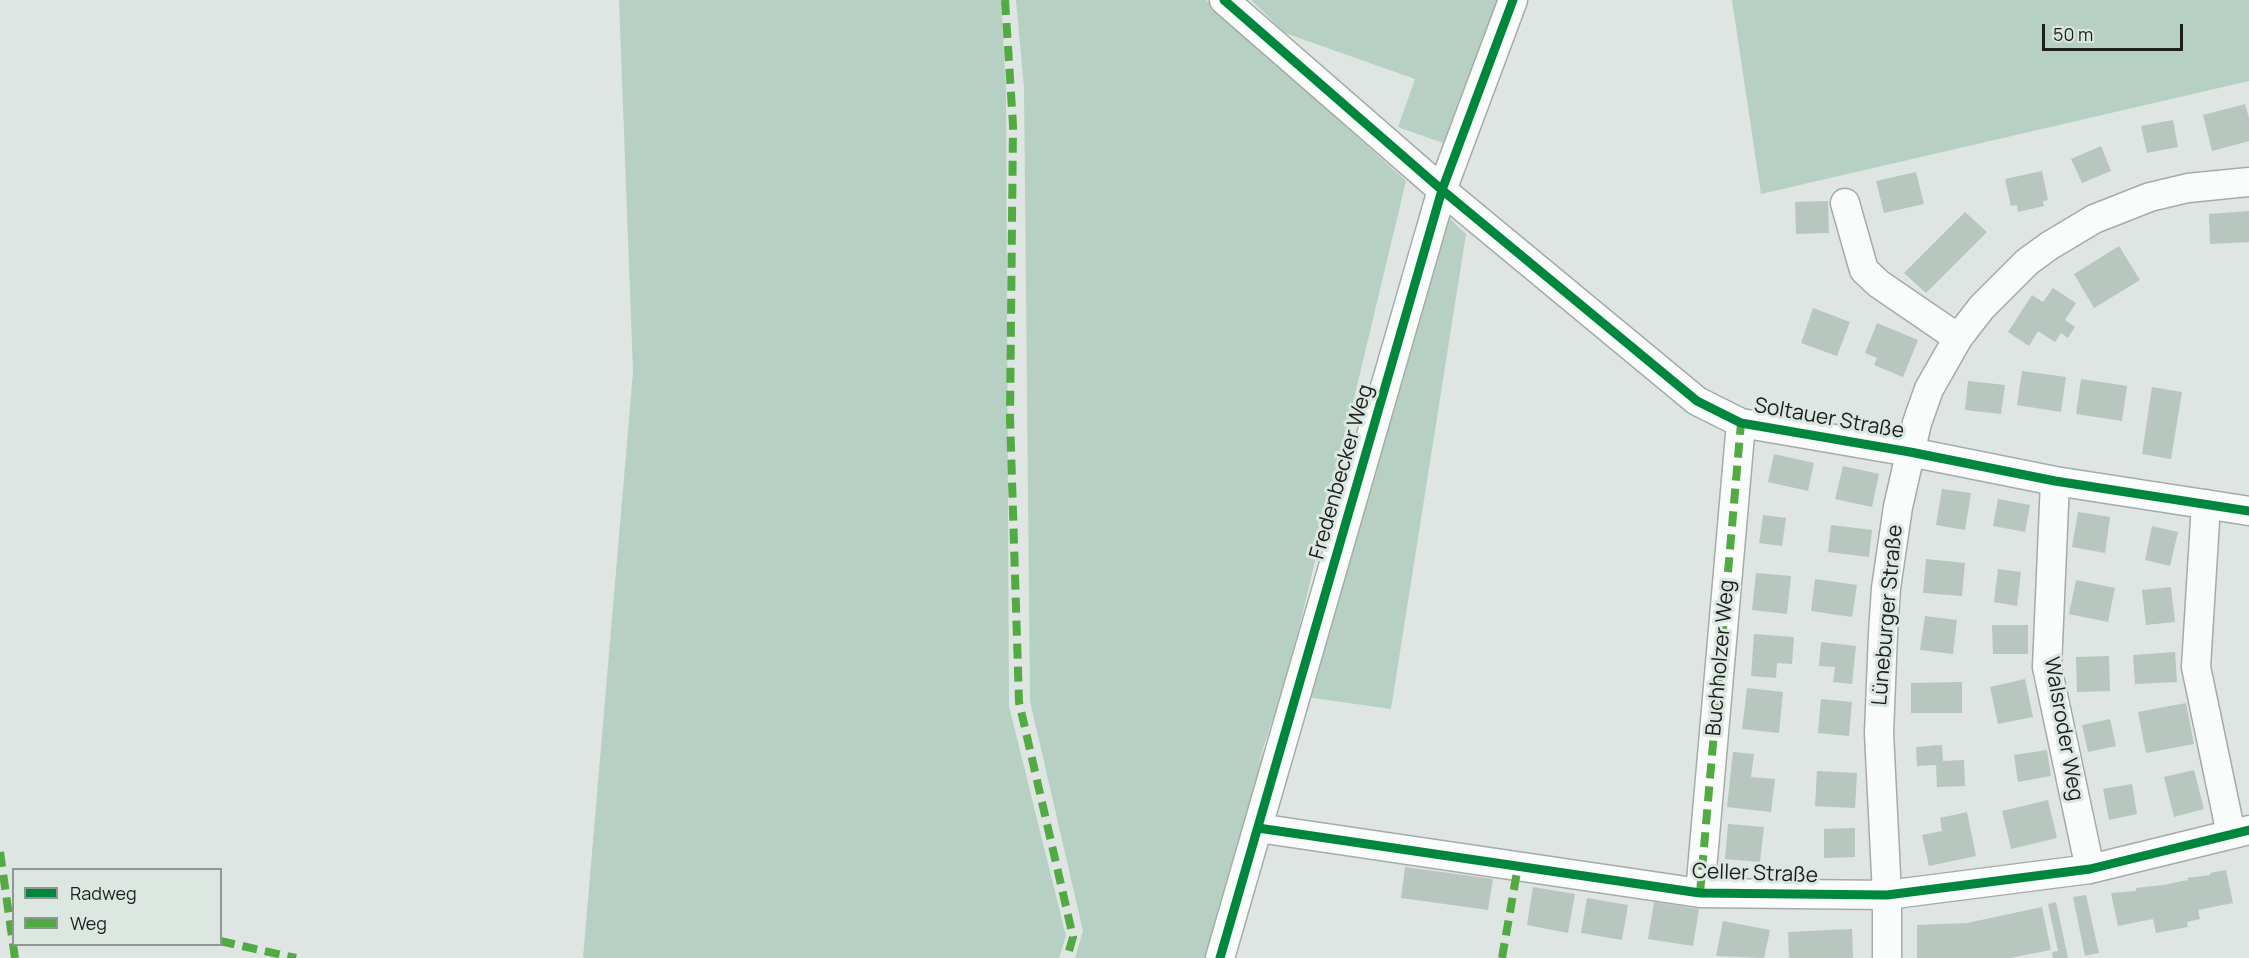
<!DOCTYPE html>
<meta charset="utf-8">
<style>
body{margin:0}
#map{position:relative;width:2249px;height:958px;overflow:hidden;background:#dfe5e2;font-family:Manrope,sans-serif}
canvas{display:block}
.legend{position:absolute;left:12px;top:868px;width:210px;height:78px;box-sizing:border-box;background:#dde7e1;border:2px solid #8f9793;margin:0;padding:8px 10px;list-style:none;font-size:18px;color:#1b1f1d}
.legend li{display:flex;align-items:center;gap:12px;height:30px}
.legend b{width:30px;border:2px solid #8f9793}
.scale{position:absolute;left:2042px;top:24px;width:141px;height:27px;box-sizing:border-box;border:3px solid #1b1f1d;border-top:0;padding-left:8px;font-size:18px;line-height:21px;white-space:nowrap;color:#1b1f1d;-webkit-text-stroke:4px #dde7e1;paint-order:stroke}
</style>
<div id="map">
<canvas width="2249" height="958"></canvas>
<ul class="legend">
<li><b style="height:8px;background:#00873e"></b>Radweg</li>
<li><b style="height:8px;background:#52aa43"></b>Weg</li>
</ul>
<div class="scale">50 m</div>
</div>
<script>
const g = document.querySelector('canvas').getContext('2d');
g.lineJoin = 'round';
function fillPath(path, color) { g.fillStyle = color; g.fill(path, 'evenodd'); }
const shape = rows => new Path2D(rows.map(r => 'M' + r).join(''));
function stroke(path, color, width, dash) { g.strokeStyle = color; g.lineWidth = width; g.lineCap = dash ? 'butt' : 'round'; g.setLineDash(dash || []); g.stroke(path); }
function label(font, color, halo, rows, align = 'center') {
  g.font = font + ' Manrope,sans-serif'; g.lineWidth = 6; g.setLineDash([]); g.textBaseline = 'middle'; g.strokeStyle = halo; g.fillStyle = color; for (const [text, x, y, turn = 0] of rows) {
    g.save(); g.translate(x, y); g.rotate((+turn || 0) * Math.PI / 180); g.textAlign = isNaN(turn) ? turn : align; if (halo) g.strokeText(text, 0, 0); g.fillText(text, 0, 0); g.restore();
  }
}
fillPath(shape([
 [619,0,1001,0,1006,91,1009,706,1066,936,1059,958,583,958,633,372],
 [1016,0,1206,0,1406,181,1289,670,1258,764,1296,676,1207,958,1075,958,1083,931,1030,701,1024,88],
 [1251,0,1498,0,1446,144,1398,127,1415,79,1285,33],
 [1732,0,2249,0,2249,81,1761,194],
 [1447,216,1466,234,1391,709,1306,697]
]), '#b6d1c3');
fillPath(shape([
 [2245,104,2249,118,2249,141,2212,151,2203,115],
 [2173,120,2178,147,2147,153,2141,126],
 [2101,146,2111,171,2082,183,2071,159],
 [2042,171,2048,200,2043,201,2044,206,2018,212,2017,205,2011,206,2005,179],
 [1916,172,1924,204,1884,213,1876,181],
 [1828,201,1829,233,1796,234,1795,202],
 [2249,211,2249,242,2210,244,2209,214],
 [1965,212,1987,232,1926,293,1904,273],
 [2119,246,2140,280,2094,308,2074,274],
 [2053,288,2076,303,2065,320,2075,327,2068,338,2061,333,2055,342,2038,331,2029,346,2008,332,2032,295,2043,302],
 [1813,308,1850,322,1837,356,1801,343],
 [1877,323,1918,340,1903,377,1874,365,1877,358,1865,353],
 [2022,371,2066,377,2061,412,2017,405],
 [2081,379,2127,386,2122,421,2076,414],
 [1968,381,2005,385,2001,414,1965,410],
 [2152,387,2182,392,2171,459,2142,454],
 [1774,454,1814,463,1808,491,1768,482],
 [1843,466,1879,474,1872,507,1835,499],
 [1942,489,1971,493,1965,530,1936,525],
 [1998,499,2030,505,2025,532,1993,526],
 [2078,512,2110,517,2105,553,2072,547],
 [1763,515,1786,518,1782,546,1759,543],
 [1831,525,1872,530,1869,557,1828,552],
 [2152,526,2178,532,2170,566,2145,560],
 [1926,559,1965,563,1962,596,1923,593],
 [1998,569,2021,572,2017,606,1994,602],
 [1756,573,1791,576,1787,614,1752,610],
 [1815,579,1857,585,1852,617,1811,611],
 [2076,580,2115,588,2108,622,2069,614],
 [2171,587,2175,622,2146,625,2142,590],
 [1925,616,1957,620,1953,654,1920,650],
 [1992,625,2028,625,2028,654,1993,654],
 [1754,634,1794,637,1792,664,1777,663,1776,678,1751,676],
 [1821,642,1856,646,1852,684,1833,682,1835,667,1819,666],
 [2175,652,2177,682,2135,684,2133,655],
 [2109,656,2110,691,2077,692,2076,657],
 [2025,679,2033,717,1998,724,1990,687],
 [1962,682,1962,713,1911,713,1911,683],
 [1747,688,1783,692,1779,733,1742,729],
 [1821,699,1852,702,1849,736,1818,733],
 [2186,703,2194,744,2146,753,2138,712],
 [2110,719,2116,746,2088,752,2082,725],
 [1942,745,1943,761,1964,760,1965,786,1937,787,1936,765,1917,766,1916,747],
 [2047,750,2051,776,2018,782,2014,755],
 [1733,752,1754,754,1751,777,1775,779,1771,812,1727,807],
 [2194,770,2204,809,2174,817,2164,777],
 [1817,771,1857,773,1855,808,1815,806],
 [2132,784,2137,814,2109,820,2103,789],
 [2048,800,2057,838,2011,849,2002,811],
 [1967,812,1976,856,1929,866,1922,835,1942,831,1940,818],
 [1728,824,1764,827,1760,862,1725,859],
 [1855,828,1855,857,1824,858,1824,829],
 [1405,867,1493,879,1488,910,1401,898],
 [2226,870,2233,903,2198,910,2200,919,2187,922,2188,927,2156,933,2153,919,2118,926,2111,893,2136,891,2136,888,2163,885,2188,880,2187,878,2210,875,2210,873],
 [1533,887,1575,894,1568,933,1527,925],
 [2086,895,2099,953,2085,956,2073,897],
 [1587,898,1628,905,1622,940,1581,933],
 [1654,902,1699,909,1693,946,1648,939],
 [2056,902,2068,958,2053,958,2052,952,2058,951,2048,904],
 [2042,907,2051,950,2010,958,1917,958,1917,925,1967,923],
 [1723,921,1770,930,1764,958,1716,956],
 [1852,929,1853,958,1789,958,1788,932]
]), '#b7c6be');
const minor = shape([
 [1224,0,1442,190,1697,401,1741,423,1910,452,2055,481,2249,511],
 [1845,203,1864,270,1879,284,1958,338],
 [2055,481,2047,667,2090,869],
 [2206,504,2196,667,2231,834],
 [1258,828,1700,893,1887,895,2090,869,2249,830],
 [1700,893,1741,423],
 [1220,958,1442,190,1513,0],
 [1887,958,1887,895,1879,733,1883,633,1886,588,1898,507,1917,423,1929,389,1958,338,1982,307,2027,262,2049,246,2094,219,2150,197,2188,188,2249,182]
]);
stroke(minor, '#a6aba9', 31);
stroke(minor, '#fafbfb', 28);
stroke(shape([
 [1005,0,1013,125,1010,417,1019,702,1073,937,1067,958],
 [0,852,15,958],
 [1700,893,1741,423],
 [220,941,296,958],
 [1502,958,1518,866]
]), '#52aa43', 8, [15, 8]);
stroke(shape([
 [1224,0,1442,190,1697,401,1741,423,1910,452,2055,481,2249,511],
 [1258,828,1700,893,1887,895,2090,869,2249,830],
 [1220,958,1442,190,1513,0]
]), '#00873e', 9);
label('21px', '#1b1f1d', '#dde7e1', [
 ["Soltauer Straße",1829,419,10],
 ["Fredenbecker Weg",1342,472,-74],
 ["Lüneburger Straße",1888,615,-85],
 ["Buchholzer Weg",1721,658,-85],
 ["Walsroder Weg",2063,729,80],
 ["Celler Straße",1755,874,2]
]);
</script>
